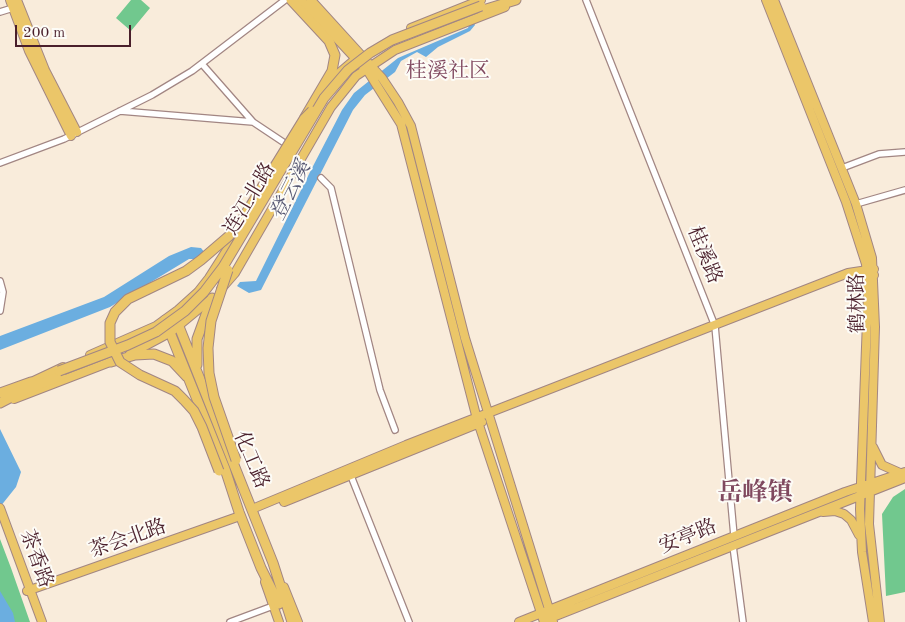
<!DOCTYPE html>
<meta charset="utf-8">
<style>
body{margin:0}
#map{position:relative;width:905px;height:622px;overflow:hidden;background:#f9ecdb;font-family:"Old Standard TT",serif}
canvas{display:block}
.scale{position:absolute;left:15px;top:25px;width:116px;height:22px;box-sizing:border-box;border:2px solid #4a1f2b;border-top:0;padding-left:6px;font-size:15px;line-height:18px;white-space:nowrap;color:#4a1f2b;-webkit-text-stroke:4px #fdfcf7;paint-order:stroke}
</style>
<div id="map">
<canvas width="905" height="622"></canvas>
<div class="scale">200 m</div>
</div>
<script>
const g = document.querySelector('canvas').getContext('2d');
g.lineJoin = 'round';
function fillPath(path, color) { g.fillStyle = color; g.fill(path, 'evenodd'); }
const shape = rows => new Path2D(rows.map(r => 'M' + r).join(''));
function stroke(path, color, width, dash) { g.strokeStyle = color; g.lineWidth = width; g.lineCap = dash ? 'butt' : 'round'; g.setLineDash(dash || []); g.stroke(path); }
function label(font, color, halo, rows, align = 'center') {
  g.font = font + ' "Old Standard TT","Noto Serif SC",serif'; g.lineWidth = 4; g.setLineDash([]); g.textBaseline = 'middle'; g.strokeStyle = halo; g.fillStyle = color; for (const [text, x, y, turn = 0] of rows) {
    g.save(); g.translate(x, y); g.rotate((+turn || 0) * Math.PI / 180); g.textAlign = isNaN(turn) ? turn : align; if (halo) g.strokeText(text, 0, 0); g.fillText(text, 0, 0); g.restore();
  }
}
fillPath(shape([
 [131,0,141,0,150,8,131,31,116,18],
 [905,489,905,592,886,596,882,514,893,497],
 [0,539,11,568,30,622,0,622]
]), '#71c88e');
fillPath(shape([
 [472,17,475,25,470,31,438,47,426,57,417,52,401,61,395,72,365,95,353,110,261,290,249,293,237,286,240,282,256,281,311,170,342,110,354,93,398,58,468,28],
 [191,247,201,248,205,253,197,259,189,259,110,307,0,350,0,336,104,297,169,256],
 [0,429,21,472,16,487,0,507],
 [0,591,13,613,15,622,0,622]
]), '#6baee0');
const minor = shape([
 [586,0,715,326,734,536],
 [0,12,13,8],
 [202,64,253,122],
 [120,111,253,122,289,146],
 [0,163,64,139,152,95,192,71,285,0],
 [842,168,879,154,905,152],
 [321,178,331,188,380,390,395,430],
 [856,204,905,190],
 [0,281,3,292,0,311],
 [351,476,409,622],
 [733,546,743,622],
 [230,622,273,606]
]);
const major = shape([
 [10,0,29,51,71,136],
 [17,0,45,70,77,132],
 [301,0,369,73,401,124,477,419,544,622],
 [311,0,382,78,398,102,411,126,465,338,553,622],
 [766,0,846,202,866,264,868,293,860,509,862,552,873,622],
 [774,0,856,204,872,258,875,327,869,524,880,622],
 [411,28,481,0],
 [325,90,339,73,359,56],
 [851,277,874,275],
 [221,289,235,273,331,107,356,76,395,50,505,7],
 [130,354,171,332,211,299],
 [90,355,156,326,178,310,198,292,209,278,246,220],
 [29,383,63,367],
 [14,399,115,360],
 [873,447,882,465,900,473],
 [284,502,482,422],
 [0,508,42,622],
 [252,509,406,445,848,273,874,269],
 [823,512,835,511,844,514,851,520,859,535],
 [265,582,279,622],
 [284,587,298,622],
 [27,591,240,516],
 [548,619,905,478],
 [519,622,845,492,905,472]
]);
const highway = shape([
 [291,0,329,41,335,55,332,71,305,117],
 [483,10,516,0],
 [174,314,273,563,292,622],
 [165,320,225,469,239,512,261,568,279,604],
 [111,362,135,355,154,354,172,361,187,377],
 [197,365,197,339,212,298],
 [0,393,31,382],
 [0,403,25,390,61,376]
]);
stroke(minor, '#a28683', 8);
stroke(major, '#a28683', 10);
stroke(highway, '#a28683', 11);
stroke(minor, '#fff', 5.5);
stroke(major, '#ebc669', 8);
stroke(highway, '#ebc669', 9);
const highwayBridge = shape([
 [228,270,211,321,208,348,209,373,214,397,236,460],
 [59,371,128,345,156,332,185,311,204,292,223,267,324,98,348,70,370,53,392,40,481,6],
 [219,471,202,427,194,411,184,400,175,391,140,375,120,362,110,342,110,323,115,312,128,299,186,271,201,260,229,236,243,218,304,119,312,111]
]);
stroke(highwayBridge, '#a28683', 11, []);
stroke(highwayBridge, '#ebc669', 9);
label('20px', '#4a1f2b', '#fdfcf7', [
 ["连江北路",250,199,-59],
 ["桂溪路",704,255,68],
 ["鹤林路",858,303,-91],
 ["化工路",251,460,67],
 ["安亭路",688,537,-22],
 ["茶会北路",128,539,-19],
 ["茶香路",36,559,70]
]);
label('21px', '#80495f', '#fdfcf7', [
 ["桂溪社区",448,71]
]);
label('italic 21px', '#575873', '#fdfcf7', [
 ["登云溪",291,191,-63]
]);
label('bold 25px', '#80495f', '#fdfcf7', [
 ["岳峰镇",755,493]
]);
</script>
